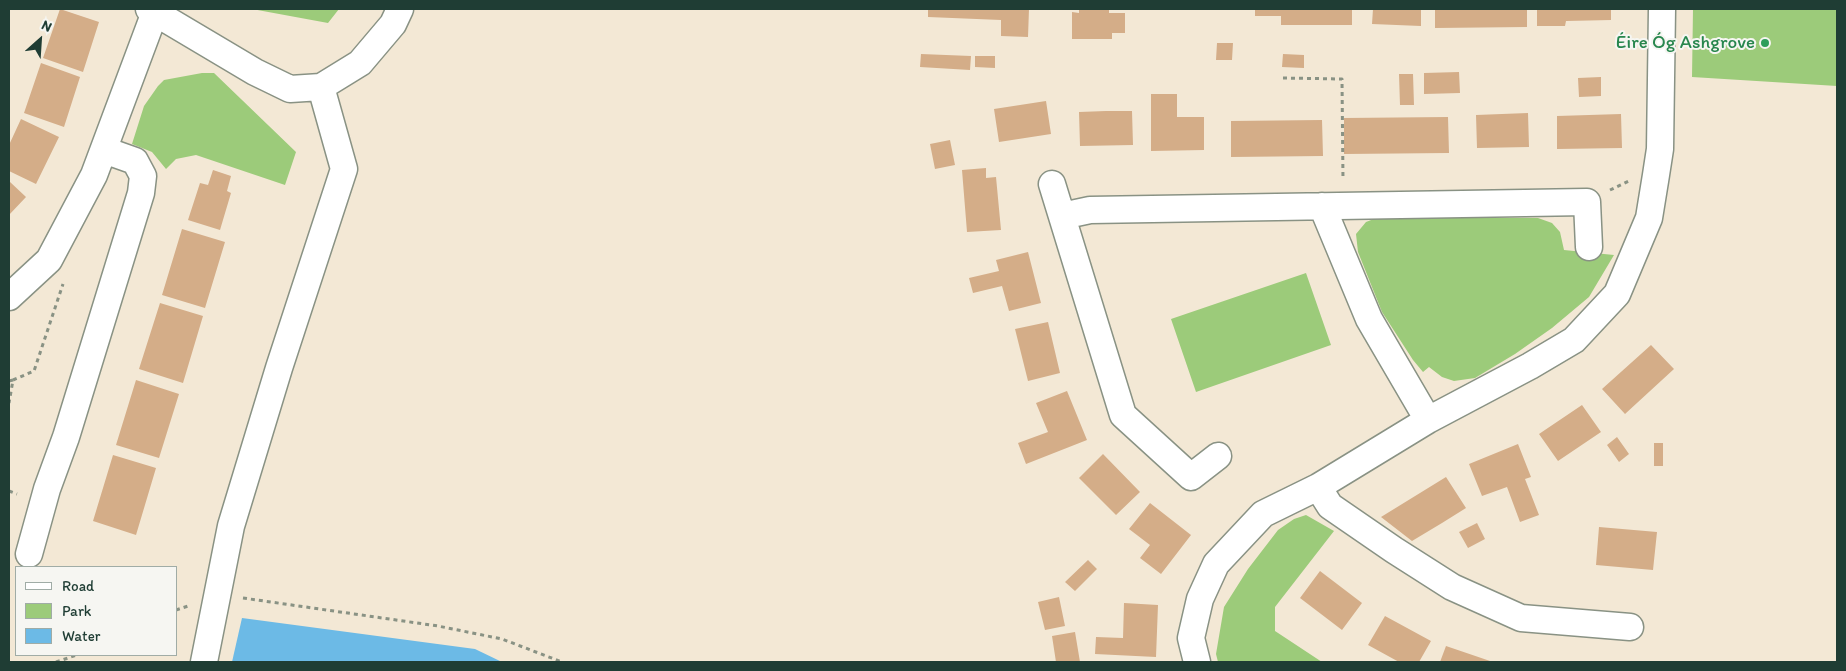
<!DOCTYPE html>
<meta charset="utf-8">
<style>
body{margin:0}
#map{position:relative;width:1846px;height:671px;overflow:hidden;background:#f3e8d5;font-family:Itim,sans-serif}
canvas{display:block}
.frame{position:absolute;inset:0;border:10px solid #1f3d34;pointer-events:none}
.legend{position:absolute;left:15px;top:566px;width:162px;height:90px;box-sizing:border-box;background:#f6f6f2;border:1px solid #a0aca6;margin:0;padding:6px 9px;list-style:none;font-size:15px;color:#1f3d34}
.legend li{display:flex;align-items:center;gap:10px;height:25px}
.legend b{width:25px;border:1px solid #a0aca6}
.north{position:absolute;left:15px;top:15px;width:50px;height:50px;-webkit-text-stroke:4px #f6f6f2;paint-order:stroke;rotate:26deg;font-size:14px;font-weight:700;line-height:20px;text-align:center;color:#1f3d34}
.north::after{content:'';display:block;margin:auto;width:18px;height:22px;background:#1f3d34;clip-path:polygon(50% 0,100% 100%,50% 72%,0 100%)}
</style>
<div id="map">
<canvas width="1846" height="671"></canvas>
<div class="frame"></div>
<ul class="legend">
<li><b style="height:6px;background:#fff"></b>Road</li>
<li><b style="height:14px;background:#9ccb7a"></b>Park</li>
<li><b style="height:14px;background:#6cbae6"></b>Water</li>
</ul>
<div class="north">N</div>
</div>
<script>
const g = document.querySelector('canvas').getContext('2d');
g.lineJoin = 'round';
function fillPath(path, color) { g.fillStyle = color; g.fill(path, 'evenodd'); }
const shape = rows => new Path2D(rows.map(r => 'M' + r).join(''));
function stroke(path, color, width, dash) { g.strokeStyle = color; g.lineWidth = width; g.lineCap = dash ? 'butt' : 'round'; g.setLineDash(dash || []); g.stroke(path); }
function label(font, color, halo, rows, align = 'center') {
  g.font = font + ' Itim,sans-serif'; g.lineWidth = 4; g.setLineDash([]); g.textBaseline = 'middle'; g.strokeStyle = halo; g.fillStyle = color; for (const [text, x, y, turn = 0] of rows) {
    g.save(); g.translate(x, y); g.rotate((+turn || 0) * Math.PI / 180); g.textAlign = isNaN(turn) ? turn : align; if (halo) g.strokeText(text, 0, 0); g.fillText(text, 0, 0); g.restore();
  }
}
fillPath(shape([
 [252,9,339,9,328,23],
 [1693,9,1837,9,1837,86,1692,77],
 [202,73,214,73,296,152,285,185,196,155,176,159,166,169,152,152,132,144,144,106,158,86,164,80],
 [1379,217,1538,218,1552,223,1560,232,1564,250,1614,255,1589,297,1552,328,1515,354,1475,378,1454,381,1442,377,1429,367,1423,372,1413,360,1382,312,1358,252,1356,234,1366,222],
 [1306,273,1331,345,1196,392,1171,319],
 [1306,515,1334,531,1275,607,1275,631,1322,662,1218,662,1216,654,1224,607,1248,569,1278,530,1294,519]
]), '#9ccb7a');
fillPath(shape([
 [242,618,475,649,502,662,232,662]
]), '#6cbae6');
fillPath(shape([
 [60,9,99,22,83,72,43,58],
 [928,9,1029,9,1028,37,1001,36,1001,20,928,17],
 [1079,9,1109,9,1109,13,1125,13,1125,33,1112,33,1112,39,1072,39,1072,12,1079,13],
 [1255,9,1352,9,1352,25,1281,25,1281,16,1255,16],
 [1373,9,1421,9,1421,26,1372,24],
 [1435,9,1527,9,1527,27,1435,28],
 [1537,9,1611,9,1611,20,1566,21,1565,26,1537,26],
 [1217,43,1233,43,1232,60,1216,60],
 [921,54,971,56,970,70,920,67],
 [1283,54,1304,55,1304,68,1282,67],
 [975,56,995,56,995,68,975,67],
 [41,63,80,77,64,127,24,113],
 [1459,72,1460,93,1424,94,1424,73],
 [1399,74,1413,74,1414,105,1400,105],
 [1601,77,1601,96,1579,97,1578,78],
 [1151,94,1177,94,1177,117,1204,117,1204,150,1151,151],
 [1046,101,1051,134,999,142,994,109],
 [1106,111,1132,111,1133,145,1080,146,1079,112],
 [1528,113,1529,147,1477,148,1476,115],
 [1621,114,1622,148,1557,149,1557,116],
 [1448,117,1449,153,1344,154,1344,118],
 [21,119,59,137,36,184,9,171,9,145],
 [1322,120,1323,156,1231,157,1231,121],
 [950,140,955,165,935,169,930,144],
 [986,168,986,178,996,177,1001,230,967,232,962,170],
 [213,170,231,176,227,191,231,193,220,230,188,220,200,183,208,185],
 [9,181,26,197,9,215],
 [182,229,225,242,205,308,162,295],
 [1028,252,1041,303,1009,311,1002,286,973,293,969,278,999,271,996,260],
 [160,303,203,316,183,383,139,369],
 [1048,322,1060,373,1028,381,1015,329],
 [1651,345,1674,369,1625,414,1602,389],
 [136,380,179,394,159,458,116,445],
 [1067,391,1087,440,1026,464,1018,443,1048,432,1036,403],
 [1582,405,1601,432,1558,461,1539,434],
 [1617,437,1629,454,1619,462,1607,445],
 [1654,443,1663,443,1663,466,1654,466],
 [1518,444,1531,477,1525,479,1539,515,1520,522,1507,487,1482,496,1469,464],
 [1103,454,1140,492,1116,515,1079,478],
 [113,455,156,468,136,535,93,521],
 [1446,477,1466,508,1442,523,1412,541,1381,517],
 [1150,503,1191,535,1161,574,1140,558,1150,545,1129,529],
 [1477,523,1485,539,1468,548,1459,532],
 [1599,527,1657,532,1653,570,1596,565],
 [1088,560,1097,569,1075,591,1065,582],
 [1320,571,1362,603,1342,630,1300,598],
 [1059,597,1065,626,1045,630,1038,602],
 [1124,603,1158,605,1156,657,1095,654,1096,637,1123,638],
 [1385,616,1431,641,1419,662,1399,662,1368,645],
 [1075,632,1080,662,1056,662,1052,636],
 [1446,646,1493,662,1440,662]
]), '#d4ad88');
const minor = shape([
 [149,9,255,72,290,89,321,87],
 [1052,184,1123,415,1191,477,1218,456],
 [1322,206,1369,319,1428,420],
 [1062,216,1090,210,1587,202,1589,247],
 [9,297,49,260,94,175,155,12],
 [1318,487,1330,506,1394,550,1452,587,1521,618,1630,627],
 [29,554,47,489,66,437,141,193,143,176,135,161,104,150],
 [204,662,231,526,279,368,344,169,321,87,360,63,393,24,400,9],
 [1197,662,1191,638,1200,599,1216,564,1263,514,1318,487,1428,420,1530,366,1574,340,1617,294,1649,218,1656,175,1660,149,1662,9]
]);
stroke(minor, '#899284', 29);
stroke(shape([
 [1283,78,1342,79,1343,180],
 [1610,190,1629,181],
 [13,380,34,371,63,284],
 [9,381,13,380,9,403],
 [9,491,17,494],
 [243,598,438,626,502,639,562,662],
 [176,610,188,606],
 [56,662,77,655]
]), '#899284', 3, [4, 4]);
stroke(minor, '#fff', 26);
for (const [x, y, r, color] of [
 [1765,43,5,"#2e9e5b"]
]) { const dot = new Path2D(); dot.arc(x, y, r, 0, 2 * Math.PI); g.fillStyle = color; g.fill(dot); stroke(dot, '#f6f6f2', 2); }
label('19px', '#27864d', '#f6f6f2', [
 ["Éire Óg Ashgrove",1755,43]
], 'right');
</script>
